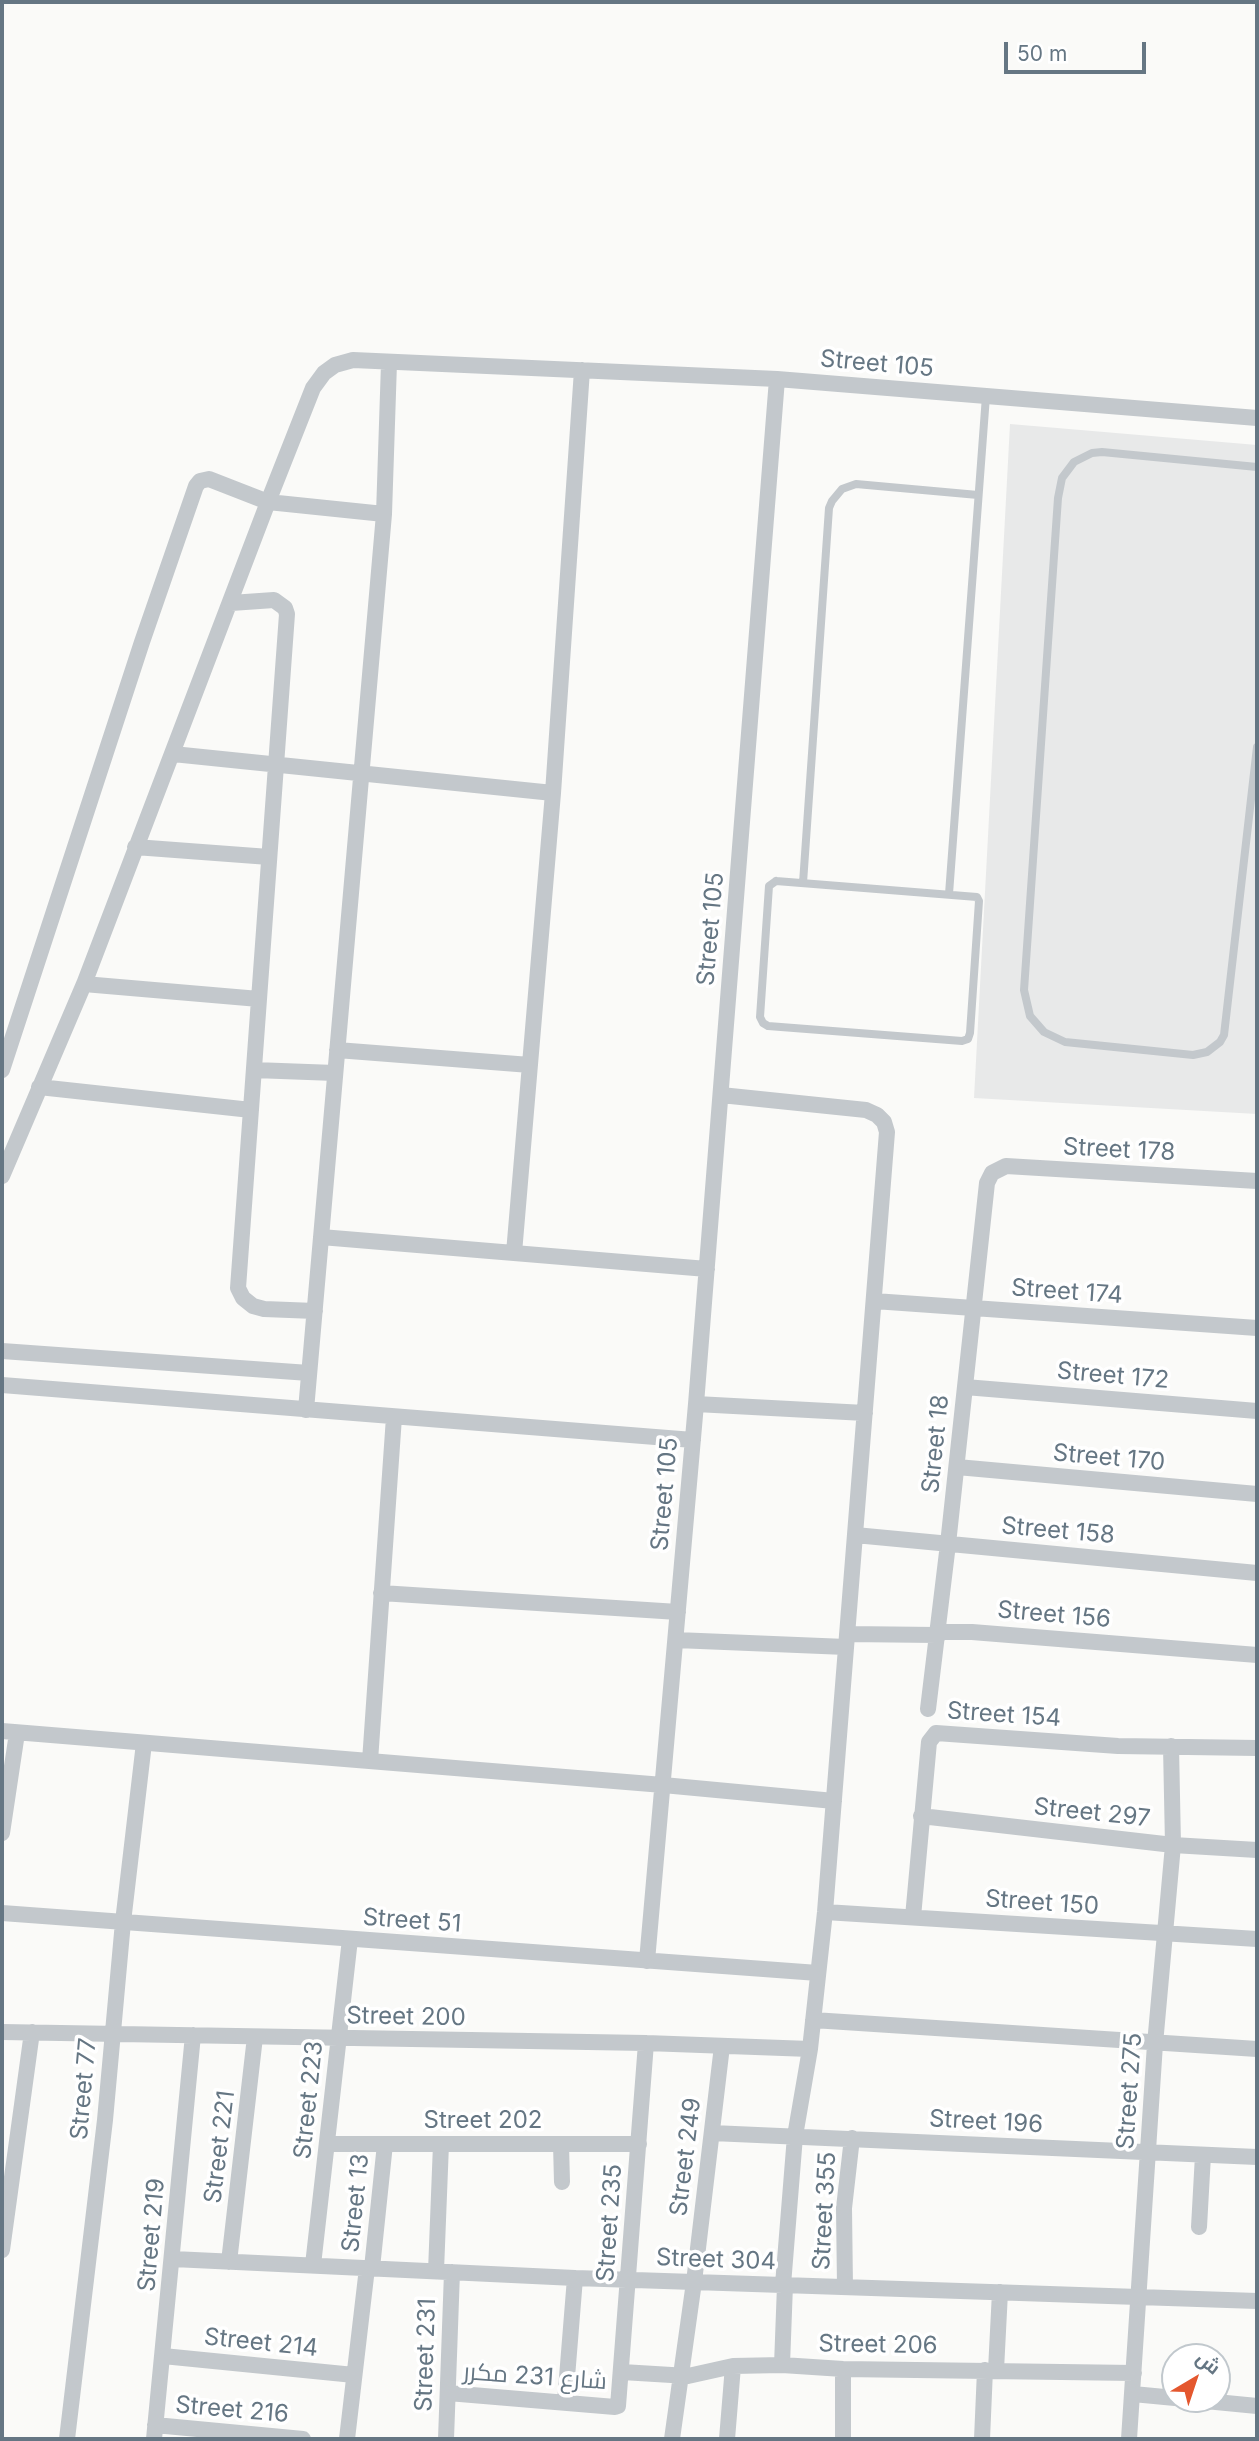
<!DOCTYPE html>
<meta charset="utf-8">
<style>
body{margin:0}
#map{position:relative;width:1259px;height:2441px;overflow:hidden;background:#fafaf8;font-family:Inter,Cairo,sans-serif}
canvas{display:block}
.frame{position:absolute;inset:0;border:4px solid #657683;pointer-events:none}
.north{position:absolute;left:1161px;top:2343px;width:70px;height:70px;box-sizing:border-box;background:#fff;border:2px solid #c1c8cd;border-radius:50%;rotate:39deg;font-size:19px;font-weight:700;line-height:28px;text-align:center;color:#657683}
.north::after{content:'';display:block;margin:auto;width:24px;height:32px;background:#e4572e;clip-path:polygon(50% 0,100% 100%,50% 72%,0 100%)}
.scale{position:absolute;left:1004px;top:42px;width:142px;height:32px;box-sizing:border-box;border:4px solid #657683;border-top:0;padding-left:9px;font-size:21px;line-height:24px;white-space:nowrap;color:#657683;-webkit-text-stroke:5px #fff;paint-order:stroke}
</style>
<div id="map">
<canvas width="1259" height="2441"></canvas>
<div class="frame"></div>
<div class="north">ش</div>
<div class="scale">50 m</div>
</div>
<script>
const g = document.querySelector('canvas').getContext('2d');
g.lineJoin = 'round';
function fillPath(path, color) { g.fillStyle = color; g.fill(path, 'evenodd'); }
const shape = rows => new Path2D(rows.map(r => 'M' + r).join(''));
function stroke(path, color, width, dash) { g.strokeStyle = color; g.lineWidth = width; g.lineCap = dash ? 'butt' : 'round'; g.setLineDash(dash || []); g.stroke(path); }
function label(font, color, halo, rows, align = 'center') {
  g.font = font + ' Inter,Cairo,sans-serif'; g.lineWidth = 7; g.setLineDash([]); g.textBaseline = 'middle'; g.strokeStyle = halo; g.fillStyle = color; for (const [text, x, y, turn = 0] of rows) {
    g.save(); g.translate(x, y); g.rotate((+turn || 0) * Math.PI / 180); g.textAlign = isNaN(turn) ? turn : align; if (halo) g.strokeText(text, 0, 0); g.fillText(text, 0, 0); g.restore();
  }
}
fillPath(shape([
 [1010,424,1257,445,1257,1114,974,1098]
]), '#e8e9e9');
stroke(shape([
 [1257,467,1102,452,1092,453,1074,462,1062,478,1058,498,1024,990,1030,1016,1044,1032,1065,1042,1193,1055,1207,1052,1220,1042,1224,1035,1257,747],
 [776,881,977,897,979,901,970,1033,968,1039,962,1041,768,1026,763,1023,760,1017,769,886,776,881],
 [803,883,829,508,832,501,842,489,856,484,978,495],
 [949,894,986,396]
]), '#c3c8cc', 8);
stroke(shape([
 [231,603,274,600,285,608,287,614,238,1288,243,1298,253,1306,264,1309,315,1311],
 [173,754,553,793],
 [135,847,269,857],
 [84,984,259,999],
 [337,1050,530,1065],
 [2,1070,142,642,196,486,200,481,209,479,268,502,384,514],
 [254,1070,335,1073],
 [39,1087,251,1110],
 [721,1095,866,1110,877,1115,884,1122,887,1132,825,1912,810,2049,795,2136,783,2285],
 [2,1176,84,984,268,502,313,388,324,373,335,365,353,360,777,379],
 [321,1237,707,1269],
 [514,1253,553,793,582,370],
 [874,1301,1257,1328],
 [2,1351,309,1373],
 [2,1385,693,1440],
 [965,1387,1257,1411],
 [696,1404,865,1413],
 [306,1410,384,514,389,363],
 [957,1467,1257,1494],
 [855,1535,1257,1573],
 [381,1593,678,1612],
 [847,1634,937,1635,944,1632,972,1632,1257,1655],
 [676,1640,846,1647],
 [928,1709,948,1544,987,1183,992,1173,1006,1166,1257,1181],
 [2,1731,663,1785,834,1801],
 [370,1761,394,1417],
 [921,1816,1173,1845,1257,1850],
 [2,1833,17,1733],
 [825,1912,1257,1939],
 [2,1913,818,1973],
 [913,1917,929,1742,936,1733,1118,1746,1257,1748],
 [647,1961,696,1404,777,379,1257,418],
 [813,2020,1257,2049],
 [2,2032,646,2043,810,2049],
 [712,2133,1257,2157],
 [327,2144,639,2144],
 [561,2144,562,2182],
 [1199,2227,1203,2155],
 [2,2250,32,2032],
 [173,2259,575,2278,1257,2301],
 [229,2262,255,2037],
 [313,2265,350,1939],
 [372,2268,385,2144],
 [436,2271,441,2144],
 [845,2287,844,2208,852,2138],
 [163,2356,354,2375],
 [782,2365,785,2285],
 [996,2370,1000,2292],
 [622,2372,688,2376,733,2366,782,2365,843,2369,1134,2373],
 [448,2393,615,2407,618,2406,646,2043],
 [1133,2394,1175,2398],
 [1185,2399,1257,2406],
 [565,2402,575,2278],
 [155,2425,303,2439],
 [67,2439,105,2120,123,1922,144,1743],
 [154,2439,193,2035],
 [347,2439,367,2268],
 [446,2439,452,2272],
 [672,2439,694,2282,722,2046],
 [727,2439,733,2366],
 [843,2439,843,2369],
 [982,2439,985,2370],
 [1129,2439,1155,2044,1173,1845,1171,1746]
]), '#c3c8cc', 16);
label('24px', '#657683', '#fff', [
 ["Street 105",877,364,5],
 ["Street 105",711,929,-85],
 ["Street 178",1119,1150,3],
 ["Street 174",1067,1292,4],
 ["Street 172",1113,1376,5],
 ["Street 18",936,1444,-84],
 ["Street 170",1109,1458,5],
 ["Street 105",665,1494,-85],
 ["Street 158",1058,1531,5],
 ["Street 156",1054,1615,5],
 ["Street 154",1004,1715,4],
 ["Street 297",1092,1813,6],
 ["Street 150",1042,1903,4],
 ["Street 51",412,1921,4],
 ["Street 200",406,2017,1],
 ["Street 77",84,2089,-85],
 ["Street 275",1130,2091,-86],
 ["Street 223",309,2100,-84],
 ["Street 202",483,2121],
 ["Street 196",986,2122,3],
 ["Street 221",220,2147,-83],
 ["Street 249",686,2157,-83],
 ["Street 13",356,2203,-84],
 ["Street 355",825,2211,-87],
 ["Street 235",610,2223,-86],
 ["Street 219",152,2235,-85],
 ["Street 304",716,2260,2],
 ["Street 214",261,2343,6],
 ["Street 206",878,2345,1],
 ["Street 231",426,2355,-88],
 ["شارع 231 مكرر",535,2377,4],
 ["Street 216",232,2410,5]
]);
</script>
